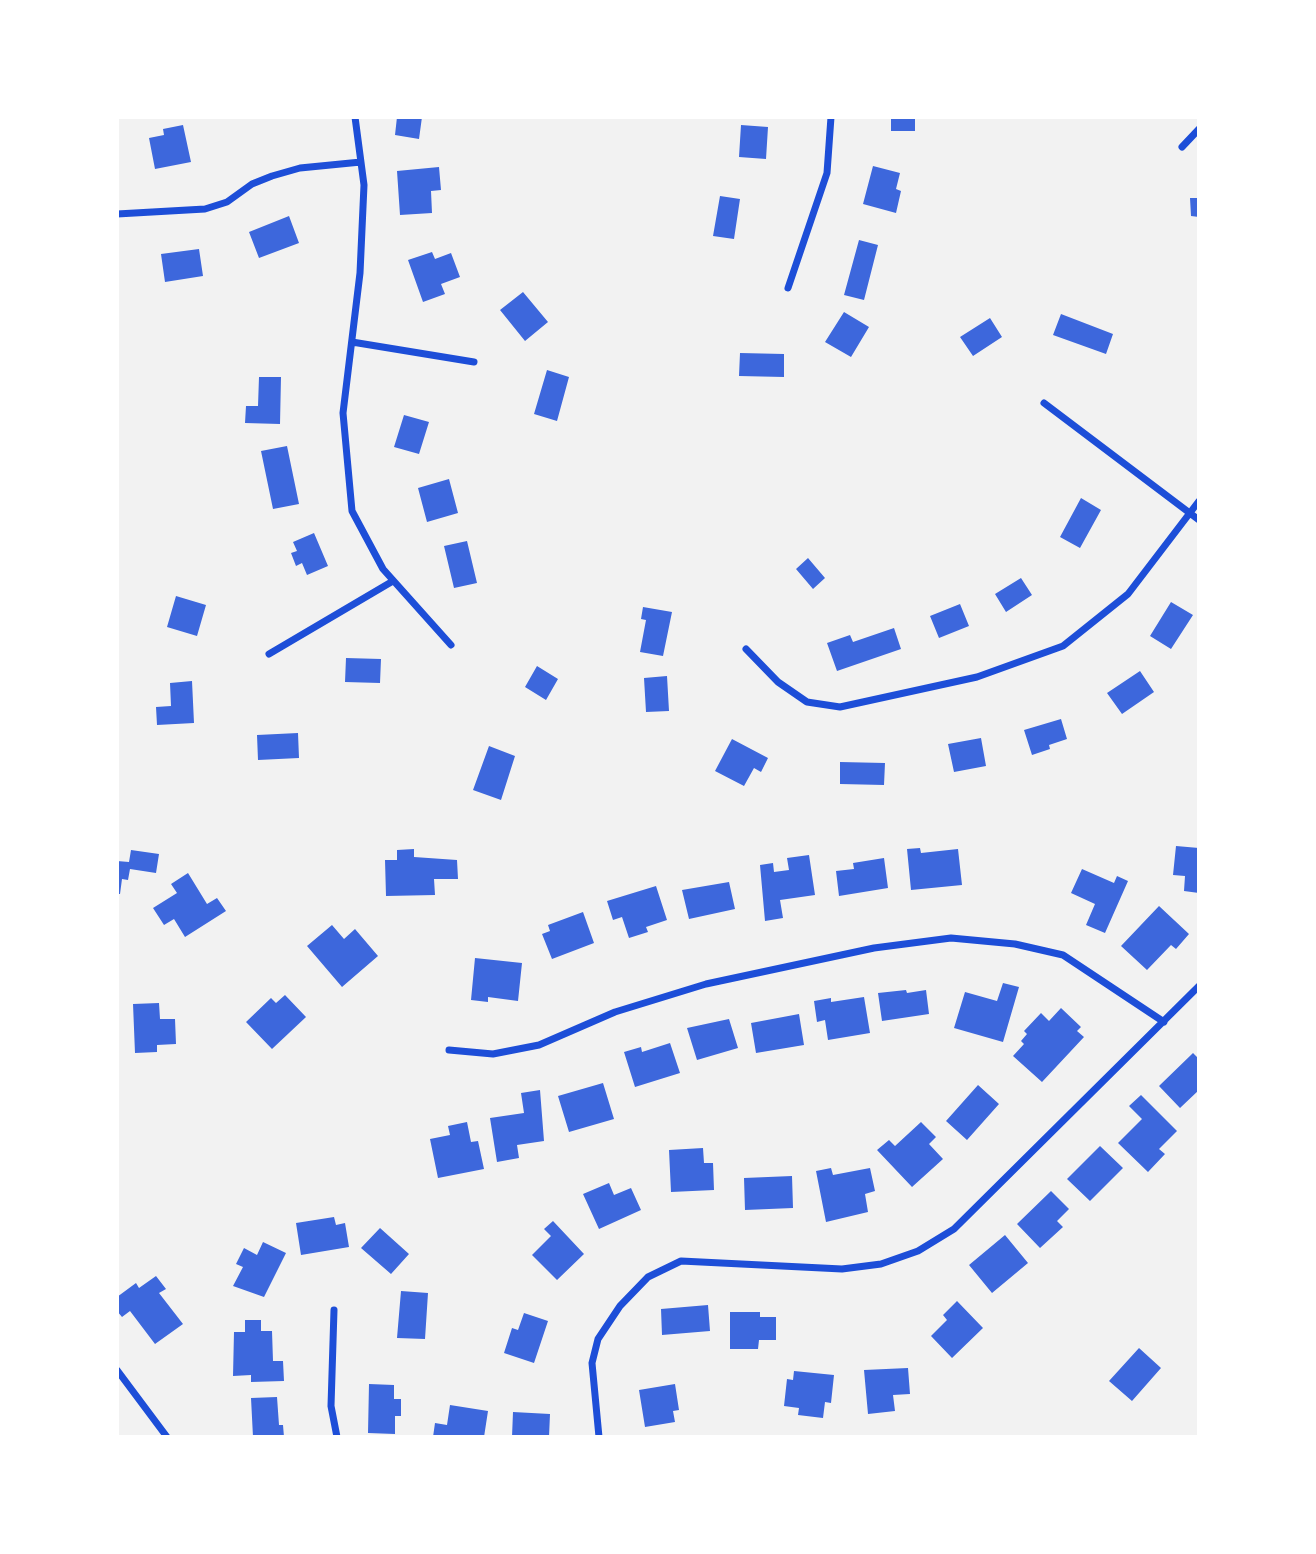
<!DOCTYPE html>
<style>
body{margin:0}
#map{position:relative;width:1316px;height:1554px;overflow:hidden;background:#f2f2f2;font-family:Mulish,sans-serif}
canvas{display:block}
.frame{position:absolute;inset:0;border:119px solid #fff;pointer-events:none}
</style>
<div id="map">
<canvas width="1316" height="1554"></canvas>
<div class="frame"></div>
</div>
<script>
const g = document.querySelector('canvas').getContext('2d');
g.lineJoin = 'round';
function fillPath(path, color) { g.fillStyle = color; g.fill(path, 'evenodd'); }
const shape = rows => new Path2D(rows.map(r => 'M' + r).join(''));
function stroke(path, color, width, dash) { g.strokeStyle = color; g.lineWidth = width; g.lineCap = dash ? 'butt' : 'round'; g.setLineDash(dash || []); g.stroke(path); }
fillPath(shape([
 [397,117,422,117,419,139,395,135],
 [891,117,915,117,915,131,891,131],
 [183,125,191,162,155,169,149,138,164,135,163,129],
 [741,125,768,127,766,159,739,157],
 [873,166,900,173,896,189,901,191,896,213,863,204],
 [439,167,441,190,431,191,432,213,400,215,397,171],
 [720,196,740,199,734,239,713,236],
 [1190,198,1199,198,1199,217,1191,216],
 [289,216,299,243,259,258,249,232],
 [859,240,878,245,864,300,844,295],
 [199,249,203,276,165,282,161,254],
 [432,252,435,259,451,253,460,277,441,284,445,294,423,302,408,260],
 [523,292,548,322,525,341,500,310],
 [844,312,869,327,851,357,825,342],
 [1061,314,1113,334,1106,354,1053,335],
 [990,318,1002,337,973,356,960,337],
 [740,353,784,354,784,377,739,376],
 [547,370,569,377,557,421,534,414],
 [259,377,281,377,280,424,245,423,246,406,258,406],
 [404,415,429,422,419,454,394,447],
 [287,446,299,504,273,509,261,451],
 [449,479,458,513,427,522,418,488],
 [1081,498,1101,510,1080,548,1060,537],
 [314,533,328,566,307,575,302,563,296,566,291,553,297,551,293,542],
 [467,541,477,583,454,588,444,546],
 [808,558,825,578,813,589,796,569],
 [1021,578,1032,595,1006,612,995,594],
 [176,596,206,605,197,636,167,627],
 [1171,602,1193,615,1171,649,1150,636],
 [960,604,969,626,939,638,930,616],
 [643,607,672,612,663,656,640,652,646,620,641,619],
 [894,628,901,649,837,671,827,643,850,635,853,642],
 [346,658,381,659,380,683,345,682],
 [537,666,558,679,546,700,525,687],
 [1140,671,1154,692,1122,714,1107,693],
 [667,676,669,711,646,712,644,678],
 [192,681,194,723,157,725,156,707,171,706,170,683],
 [1061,719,1067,739,1049,745,1050,749,1032,755,1024,730],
 [298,733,299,758,258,760,257,735],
 [981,738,986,766,954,772,948,744],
 [732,739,768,758,761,772,754,768,744,786,715,771],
 [489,746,515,756,501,800,473,790],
 [840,762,885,763,884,785,840,784],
 [1176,846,1199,848,1199,893,1184,891,1185,876,1173,875],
 [920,848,921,853,958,849,962,885,911,890,907,849],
 [414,849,414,857,457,860,458,879,434,879,435,895,386,896,385,860,397,860,397,850],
 [131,850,159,854,156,873,130,869,128,880,122,879,120,894,117,894,117,861,129,862],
 [809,855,815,895,780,900,783,918,765,921,760,865,773,863,774,872,789,870,787,858],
 [884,858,888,888,839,896,836,871,854,869,853,863],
 [1082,869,1114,883,1117,876,1128,881,1105,933,1086,925,1095,904,1071,893],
 [188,873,207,904,217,898,226,911,185,937,174,919,164,925,153,908,177,893,171,884],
 [729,882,735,909,689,919,682,890],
 [656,886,667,920,646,927,648,932,629,938,622,917,613,920,607,901],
 [1159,906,1189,934,1176,949,1171,945,1147,970,1121,946],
 [583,912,594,943,552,959,542,934,550,931,548,925],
 [332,925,344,939,355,929,378,956,342,987,307,946],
 [475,958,522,963,518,1001,488,997,488,1002,471,1000],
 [1003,983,1019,987,1003,1042,954,1028,965,992,997,1001],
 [906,990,907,993,926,990,929,1014,882,1021,878,993],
 [285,995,306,1017,272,1049,246,1022,271,998,276,1003],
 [864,997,870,1033,828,1040,825,1020,817,1022,814,1001,831,998,831,1002],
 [159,1003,160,1019,175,1019,176,1044,157,1045,157,1052,135,1053,133,1004],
 [1061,1008,1081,1027,1077,1031,1084,1037,1042,1082,1013,1056,1024,1044,1021,1041,1027,1034,1024,1031,1041,1013,1049,1021],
 [799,1014,804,1045,756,1053,751,1023],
 [729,1019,738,1048,697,1060,687,1028],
 [670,1043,680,1073,635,1087,624,1052,641,1047,642,1052],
 [1193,1053,1199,1059,1199,1090,1180,1108,1159,1086],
 [603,1083,614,1119,569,1132,558,1096],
 [978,1085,999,1104,967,1140,946,1121],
 [540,1090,544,1141,517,1145,519,1158,497,1162,490,1118,524,1113,521,1093],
 [1141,1095,1177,1131,1159,1149,1165,1154,1148,1172,1118,1143,1142,1119,1129,1106],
 [467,1122,471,1142,478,1141,484,1169,438,1178,430,1139,450,1135,448,1126],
 [921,1122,936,1137,929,1144,943,1159,912,1187,877,1150,889,1140,895,1146],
 [1100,1146,1123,1168,1090,1201,1067,1179],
 [703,1148,704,1163,713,1163,714,1190,671,1192,669,1150],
 [831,1168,833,1175,870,1168,875,1191,865,1194,868,1212,826,1222,816,1171],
 [792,1176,793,1208,745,1210,744,1178],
 [609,1183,614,1195,631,1188,641,1210,599,1229,583,1194],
 [1051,1191,1069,1209,1057,1221,1063,1227,1040,1248,1017,1224],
 [334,1217,336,1225,345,1223,349,1247,301,1255,296,1223],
 [553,1221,584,1254,557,1280,532,1255,551,1236,544,1229],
 [380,1228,409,1254,391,1274,361,1248],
 [1005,1235,1028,1263,992,1293,969,1265],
 [263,1242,286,1253,264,1297,233,1286,243,1267,236,1264,244,1248,257,1255],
 [156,1276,166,1289,159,1293,183,1324,155,1344,130,1311,122,1317,117,1311,117,1297,136,1283,139,1288],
 [401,1291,428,1293,425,1339,397,1338],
 [957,1301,983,1328,952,1358,931,1336,947,1320,943,1315],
 [708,1305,710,1331,662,1335,661,1309],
 [730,1312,760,1312,760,1317,776,1317,776,1340,759,1340,758,1349,730,1349],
 [524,1313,548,1321,534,1363,504,1353,512,1328,518,1330],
 [245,1320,261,1320,261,1331,272,1331,273,1361,283,1361,284,1381,251,1382,251,1375,233,1376,234,1332,245,1332],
 [1139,1348,1161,1368,1132,1401,1109,1381],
 [908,1368,910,1394,893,1395,895,1411,868,1414,864,1370],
 [794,1371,834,1375,831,1403,825,1402,823,1418,798,1415,799,1408,784,1406,787,1379,793,1380],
 [369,1384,394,1385,394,1399,401,1399,401,1416,395,1416,395,1434,368,1433],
 [675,1384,679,1410,673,1411,675,1422,645,1427,639,1390],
 [277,1397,279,1425,283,1425,284,1437,253,1437,251,1398],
 [450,1405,488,1411,484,1437,433,1437,435,1423,447,1425],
 [513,1412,550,1414,549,1437,512,1437]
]), '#3d67dc');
stroke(shape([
 [355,117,364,185,360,273,343,413,352,511,383,569,451,645],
 [1182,147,1199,129],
 [117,214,205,209,227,202,252,184,272,176,300,168,361,162],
 [788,288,827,173,831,117],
 [352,342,474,362],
 [1044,403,1199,520],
 [746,649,778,682,807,702,840,707,977,677,1063,646,1128,594,1199,501],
 [269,654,393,581],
 [449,1050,493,1054,539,1045,615,1012,706,984,874,948,951,938,1015,944,1063,955,1164,1022],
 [334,1310,331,1406,337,1437],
 [117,1370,167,1437],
 [599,1437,592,1363,598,1339,620,1306,648,1277,681,1261,842,1269,881,1264,918,1251,954,1229,1199,986]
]), '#1d4ed8', 7);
</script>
